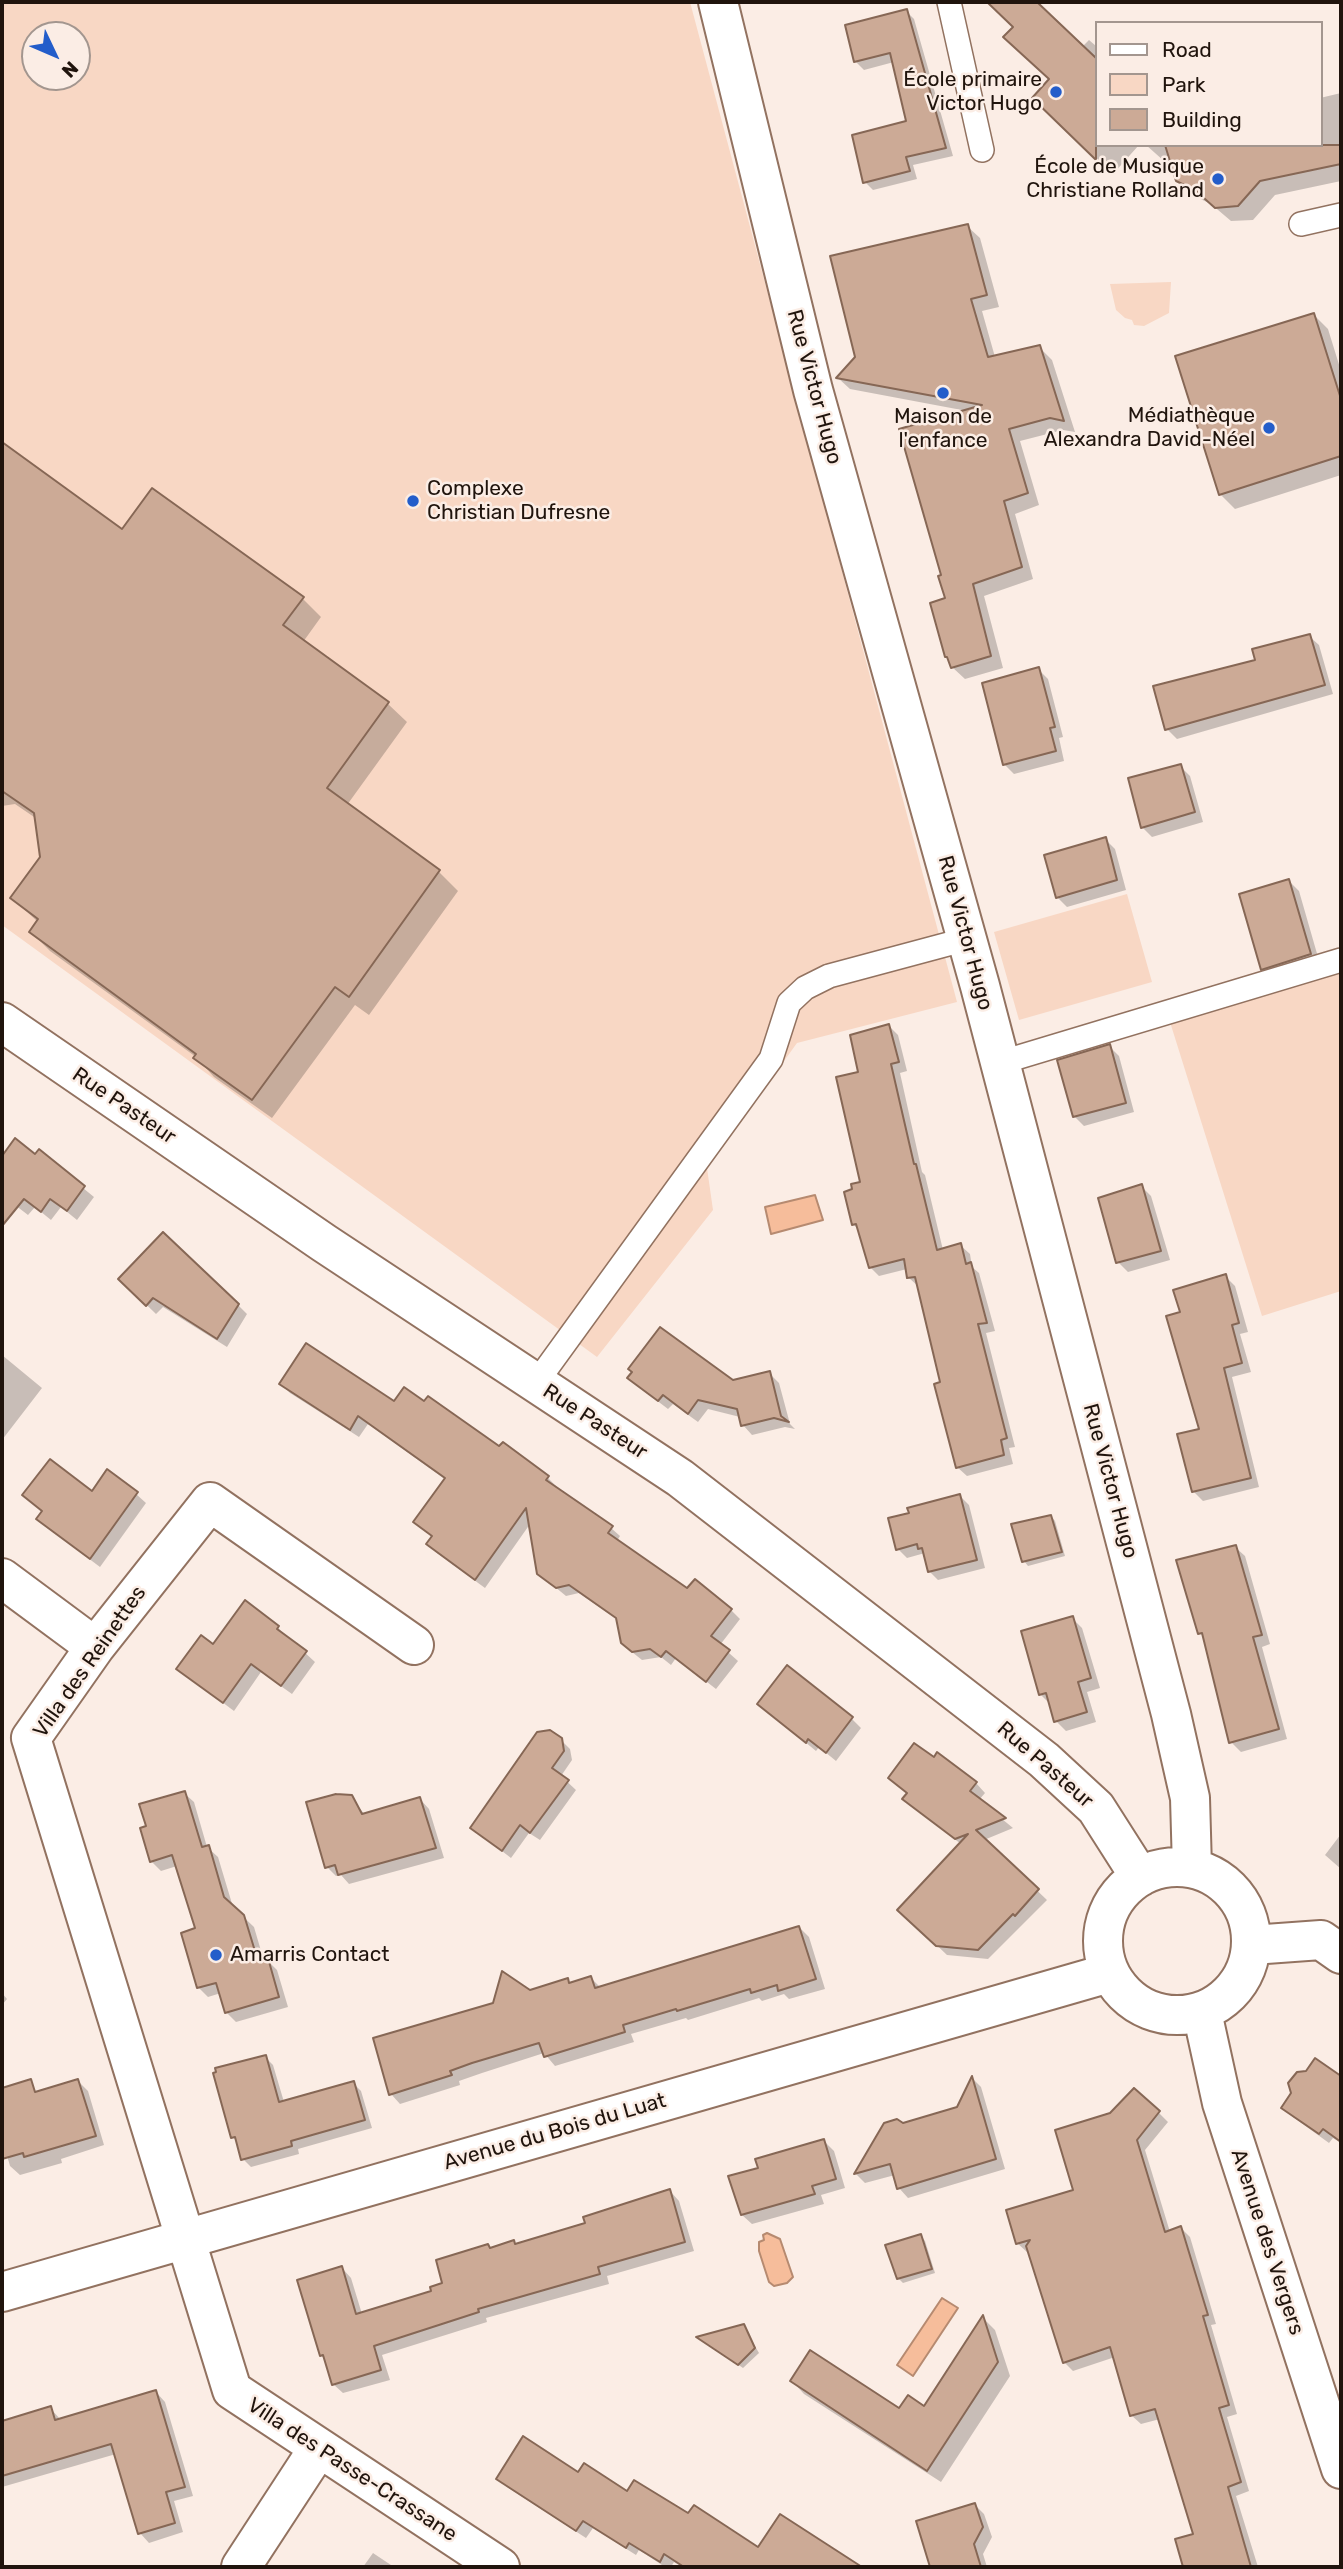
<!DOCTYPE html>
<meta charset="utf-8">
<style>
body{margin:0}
#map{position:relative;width:1343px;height:2569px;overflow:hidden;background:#fbede5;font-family:Rubik,sans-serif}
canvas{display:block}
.frame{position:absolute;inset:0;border:4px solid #20140d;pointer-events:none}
.legend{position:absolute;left:1095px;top:21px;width:228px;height:126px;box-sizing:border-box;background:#fbede5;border:2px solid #a3968f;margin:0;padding:9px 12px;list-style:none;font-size:21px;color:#20140d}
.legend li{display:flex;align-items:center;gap:14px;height:35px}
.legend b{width:35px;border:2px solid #a3968f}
.north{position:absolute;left:21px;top:21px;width:70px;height:70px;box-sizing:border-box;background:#fbede5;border:2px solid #a3968f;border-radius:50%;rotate:134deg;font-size:19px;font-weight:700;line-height:28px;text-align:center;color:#20140d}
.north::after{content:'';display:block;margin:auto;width:24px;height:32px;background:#235dca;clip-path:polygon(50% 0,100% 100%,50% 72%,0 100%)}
</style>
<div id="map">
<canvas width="1343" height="2569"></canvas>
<div class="frame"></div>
<ul class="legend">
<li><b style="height:9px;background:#fff"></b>Road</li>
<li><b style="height:19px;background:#f8d7c4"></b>Park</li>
<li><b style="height:19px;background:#ccaa96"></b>Building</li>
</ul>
<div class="north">N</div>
</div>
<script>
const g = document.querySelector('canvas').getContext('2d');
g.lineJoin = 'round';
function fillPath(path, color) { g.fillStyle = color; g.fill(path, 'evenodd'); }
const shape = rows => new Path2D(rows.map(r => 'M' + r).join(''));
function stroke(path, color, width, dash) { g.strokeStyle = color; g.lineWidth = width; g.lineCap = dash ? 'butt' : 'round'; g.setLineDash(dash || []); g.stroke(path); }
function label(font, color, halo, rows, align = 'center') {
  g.font = font + ' Rubik,sans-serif'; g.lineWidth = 5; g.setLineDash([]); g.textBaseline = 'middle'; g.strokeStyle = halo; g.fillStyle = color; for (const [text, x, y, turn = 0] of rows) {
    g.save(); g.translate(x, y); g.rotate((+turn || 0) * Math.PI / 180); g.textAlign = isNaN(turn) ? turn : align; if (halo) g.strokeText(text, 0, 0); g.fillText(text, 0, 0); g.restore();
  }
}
fillPath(shape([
 [2,2,690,2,957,1002,797,1043,707,1168,713,1210,597,1357,2,925],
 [35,35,77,35,77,77,35,77],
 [1171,282,1169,313,1144,326,1134,325,1132,320,1125,318,1116,310,1110,284],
 [1127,894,1152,982,1019,1020,994,932],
 [1341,951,1341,1291,1262,1316,1165,1006]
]), '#f8d7c4');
const water = shape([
 [815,1195,823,1220,771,1234,765,1207,815,1195],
 [767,2233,780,2239,793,2277,787,2283,774,2286,769,2282,759,2251,759,2242,764,2240,763,2235,767,2233],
 [942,2298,958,2308,913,2376,897,2365,942,2298]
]);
fillPath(water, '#f6bd9b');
stroke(water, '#b68a70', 2);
fillPath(shape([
 [996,2,1035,2,1082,47,1089,40,1096,46,1096,145,1139,145,1113,174,1034,98,1051,79,1015,27,993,5],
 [906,11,914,19,953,156,913,165,917,179,873,190,865,182,908,123,894,62,864,70,856,62],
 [1341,93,1341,181,1275,195,1253,220,1231,221,1211,204,1192,195,1177,180,1173,169,1146,145,1320,145,1320,98],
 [967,226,980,238,999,307,982,311,995,357,1039,347,1052,360,1075,432,1063,430,1020,441,1039,505,1015,514,1033,579,984,596,1003,668,965,679,952,667,944,576,967,411,850,389,838,378],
 [1314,315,1328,329,1341,371,1341,475,1235,509,1220,494],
 [2,444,123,531,302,598,321,617,303,642,388,704,407,722,347,805,439,872,458,891,369,1015,355,1005,272,1118,214,1077,196,1057,50,951,31,932,38,922,12,898,41,857,37,819,15,804,2,806],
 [1309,636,1319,645,1333,694,1177,739,1167,729],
 [1038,669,1048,679,1063,737,1059,738,1064,761,1014,774,1004,764],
 [1180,766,1190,776,1203,822,1152,837,1142,827],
 [1105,839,1115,849,1126,890,1067,907,1057,897],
 [1289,881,1299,891,1320,964,1272,978,1262,969],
 [889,1026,898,1035,907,1071,900,1073,922,1172,925,1175,943,1250,960,1245,970,1254,972,1267,979,1273,995,1331,986,1333,1015,1447,1009,1448,1013,1464,967,1476,957,1467,942,1383,919,1287,909,1278,907,1269,879,1276,870,1267,859,1230,853,1224,862,1183,860,1074],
 [1109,1046,1119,1056,1134,1112,1084,1126,1074,1116],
 [15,1141,35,1157,39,1152,94,1197,77,1220,61,1207,51,1220,35,1207,28,1215,2,1195,2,1159],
 [1141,1186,1151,1196,1170,1260,1128,1272,1118,1262],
 [1225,1276,1235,1286,1248,1332,1240,1334,1251,1372,1232,1377,1259,1487,1203,1501,1193,1491,1201,1431,1182,1314],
 [120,1279,238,1305,247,1314,227,1347,163,1307,156,1314],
 [2,1355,42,1388,2,1440],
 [634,1372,733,1382,769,1373,779,1383,790,1424,795,1429,785,1427,752,1435,743,1425,740,1417,708,1409,698,1422,673,1404,668,1409,639,1387,630,1378],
 [281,1384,395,1403,500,1449,547,1477,556,1486,555,1488,611,1528,620,1536,617,1541,688,1591,695,1581,731,1610,740,1619,720,1645,738,1661,716,1689,676,1658,671,1665,661,1657,642,1660,632,1652,618,1620,579,1593,566,1596,538,1573,530,1524,485,1588,437,1553,428,1544,433,1538,415,1522,446,1480,368,1424,359,1437,290,1393],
 [93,1494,136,1494,146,1503,100,1567,48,1528,38,1518,43,1512,25,1495],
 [960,1496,969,1505,985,1568,938,1580,929,1571,925,1553,907,1558,898,1549,911,1514],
 [1051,1516,1055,1521,1065,1556,1028,1566,1024,1561],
 [1235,1547,1245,1556,1270,1644,1262,1647,1287,1739,1241,1752,1231,1742,1205,1638,1200,1633],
 [1072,1618,1082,1628,1100,1688,1087,1692,1096,1722,1066,1731,1056,1721,1051,1705,1040,1694],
 [277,1627,315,1662,292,1694,261,1672,234,1711,178,1669,214,1647],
 [759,1704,852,1719,861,1728,836,1761,819,1747,816,1751],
 [561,1740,570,1749,572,1760,561,1776,576,1790,540,1840,529,1833,511,1858,472,1828],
 [890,1778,976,1783,985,1793,979,1800,1013,1828,984,1840,1047,1900,988,1959,947,1955,900,1910,961,1844,914,1808,904,1799,909,1794],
 [184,1793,194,1802,207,1847,218,1857,233,1907,254,1927,264,1961,267,1960,277,1970,288,2007,236,2022,226,2012,221,1993,208,1997,198,1987,197,1929,177,1866,161,1871,151,1861],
 [351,1797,365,1815,420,1799,429,1809,444,1858,349,1884,341,1875,336,1876,327,1867],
 [1341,1834,1341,1869,1325,1855],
 [799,1927,809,1937,825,1989,789,1999,784,1994,762,2001,759,1998,688,2020,686,2018,631,2034,634,2042,555,2066,544,2053,482,2073,459,2081,460,2085,400,2104,391,2094,494,2005,567,1980,571,1984,591,1978,601,1988],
 [2,1993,7,1999,2,2005],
 [265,2057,273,2065,284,2102,353,2083,361,2091,372,2128,298,2149,299,2154,251,2167,243,2159,238,2143,233,2137],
 [1315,2060,1341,2078,1341,2143,1333,2138,1329,2143,1293,2117,1283,2108],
 [973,2079,981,2087,1005,2169,908,2198,899,2188,895,2175,865,2183,856,2174,886,2125,903,2125,958,2109],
 [78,2081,88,2091,104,2145,61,2159,62,2163,20,2175,10,2166,2,2138,2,2104],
 [1159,2113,1168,2122,1145,2150,1170,2232,1181,2228,1190,2237,1216,2324,1211,2325,1237,2414,1227,2417,1249,2491,1236,2496,1258,2567,1185,2567,1177,2541,1195,2535,1160,2419,1141,2424,1131,2415,1115,2357,1073,2371,1064,2362,1030,2251,1027,2252,1017,2243],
 [824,2141,834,2151,845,2188,821,2195,824,2204,752,2224,742,2215,760,2169],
 [670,2191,679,2201,694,2251,607,2276,609,2284,486,2318,487,2322,382,2355,390,2380,343,2393,333,2384,326,2360,321,2355,342,2268,351,2278,362,2314,433,2292,516,2245,587,2224],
 [921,2236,925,2241,935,2273,903,2283,898,2278],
 [983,2318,995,2330,1010,2376,941,2482,804,2394,792,2381,900,2411,925,2408],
 [743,2326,759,2353,743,2368,703,2341],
 [156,2392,165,2402,193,2496,174,2501,183,2532,149,2543,140,2533,116,2454,2,2487,2,2423,50,2408,61,2420],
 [578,2475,689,2516,759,2549,841,2559,840,2567,702,2567,696,2563,693,2567,682,2567,674,2562,671,2567,665,2567,639,2550,636,2555,593,2528,586,2538,507,2487,498,2478],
 [975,2505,984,2514,992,2537,983,2554,987,2567,932,2567,918,2522],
 [373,2553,394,2567,363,2567]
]), '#0003');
const building = shape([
 [987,2,1037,2,1096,58,1096,160,1032,98,1049,79,1003,37,1013,27,987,2],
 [907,9,946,148,906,157,910,171,863,183,852,135,906,121,890,53,854,62,845,25,907,9],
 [1165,145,1341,145,1341,164,1260,181,1238,206,1215,208,1195,190,1176,181,1165,145],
 [968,224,987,295,971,299,988,357,1040,345,1064,421,1050,418,1009,429,1028,493,1004,501,1022,567,973,584,991,656,951,668,947,657,945,657,930,603,945,598,938,576,941,575,899,429,982,405,836,378,855,357,830,256,968,224],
 [1314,313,1341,399,1341,456,1219,495,1175,356,1314,313],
 [2,442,122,529,152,488,304,597,283,625,389,702,327,788,440,870,349,997,335,987,252,1100,193,1058,196,1054,29,932,38,919,10,898,40,857,34,813,2,791,2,442],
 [1310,634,1325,685,1165,730,1153,686,1255,660,1252,649,1310,634],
 [1039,667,1055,727,1050,728,1056,751,1003,765,982,683,1039,667],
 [1181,764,1195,812,1141,828,1128,778,1181,764],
 [1106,837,1117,880,1056,898,1044,855,1106,837],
 [1289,879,1311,954,1261,970,1239,894,1289,879],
 [889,1024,899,1062,891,1064,914,1164,916,1164,937,1250,961,1243,966,1264,971,1262,987,1323,978,1324,1007,1438,1001,1440,1004,1455,956,1468,934,1384,940,1382,915,1277,907,1278,904,1259,869,1268,856,1224,852,1225,844,1192,852,1189,851,1184,860,1182,836,1077,858,1072,850,1035,889,1024],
 [1110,1044,1126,1103,1073,1117,1057,1060,1110,1044],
 [15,1138,35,1154,39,1149,85,1186,67,1211,50,1199,41,1212,24,1199,2,1226,2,1156,15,1138],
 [1142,1184,1161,1251,1116,1263,1098,1198,1142,1184],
 [163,1232,239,1304,217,1339,153,1298,146,1306,118,1279,163,1232],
 [1226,1274,1239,1323,1232,1325,1242,1363,1224,1368,1251,1478,1192,1492,1177,1434,1199,1429,1166,1316,1180,1312,1173,1290,1226,1274],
 [660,1327,733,1380,770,1371,781,1416,789,1422,774,1418,741,1426,737,1409,698,1400,688,1414,663,1395,658,1401,627,1378,632,1372,628,1369,660,1327],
 [306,1343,394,1401,404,1387,424,1401,428,1396,499,1446,503,1442,549,1476,546,1480,613,1526,608,1533,687,1588,695,1579,732,1609,711,1636,730,1650,706,1682,666,1651,661,1657,650,1649,632,1652,621,1643,616,1618,569,1585,556,1588,537,1574,526,1508,475,1580,426,1544,432,1536,413,1522,445,1478,358,1416,350,1430,279,1384,306,1343],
 [50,1459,92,1491,107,1469,138,1492,90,1559,36,1519,42,1511,22,1495,50,1459],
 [960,1494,977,1560,928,1572,922,1548,918,1549,917,1544,896,1550,888,1518,909,1513,907,1508,960,1494],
 [1051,1515,1062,1552,1022,1562,1011,1524,1051,1515],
 [1236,1545,1262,1635,1253,1637,1279,1729,1229,1743,1202,1633,1198,1634,1176,1560,1236,1545],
 [245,1600,279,1626,277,1629,307,1651,281,1686,251,1664,223,1703,176,1669,201,1635,213,1644,245,1600],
 [1073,1616,1091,1678,1078,1682,1087,1712,1054,1722,1046,1693,1039,1695,1021,1631,1073,1616],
 [787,1665,853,1717,826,1753,808,1739,806,1743,757,1704,787,1665],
 [550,1730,562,1738,564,1751,552,1768,569,1780,530,1833,520,1825,502,1851,470,1828,537,1732,550,1730],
 [914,1743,934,1757,937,1752,977,1782,970,1791,1006,1818,976,1830,1039,1889,1015,1916,1013,1914,978,1950,936,1946,897,1910,968,1834,955,1839,902,1799,907,1793,888,1778,914,1743],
 [185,1791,202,1847,209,1845,224,1897,244,1915,258,1961,268,1958,279,1997,225,2013,216,1983,197,1988,181,1933,195,1928,172,1855,150,1862,140,1828,146,1826,139,1804,185,1791],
 [336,1794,352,1795,362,1814,420,1797,436,1848,338,1875,335,1865,325,1868,306,1802,336,1794],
 [799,1926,816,1979,778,1991,777,1985,751,1993,750,1989,677,2011,676,2009,623,2025,625,2032,544,2057,539,2043,472,2063,450,2071,452,2075,389,2095,373,2038,493,2003,502,1971,530,1990,568,1978,569,1983,591,1976,595,1988,799,1926],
 [266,2055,279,2102,354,2081,365,2120,291,2141,292,2146,241,2160,235,2137,231,2138,213,2073,216,2072,215,2068,266,2055],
 [1315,2058,1341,2076,1341,2142,1323,2129,1319,2134,1281,2108,1291,2093,1288,2083,1297,2072,1306,2071,1315,2058],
 [972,2076,996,2159,897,2189,890,2164,854,2174,884,2123,897,2119,903,2123,957,2107,972,2076],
 [31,2079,35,2092,78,2079,96,2136,24,2157,23,2153,2,2159,2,2088,31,2079],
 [1134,2088,1160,2111,1137,2140,1165,2232,1181,2226,1208,2315,1203,2316,1229,2405,1219,2408,1241,2482,1228,2487,1251,2567,1183,2567,1175,2539,1193,2534,1155,2409,1130,2416,1110,2347,1063,2363,1026,2246,1030,2240,1016,2244,1006,2210,1073,2190,1055,2130,1110,2113,1134,2088],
 [824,2139,836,2179,812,2186,815,2194,741,2215,728,2176,758,2168,755,2159,824,2139],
 [670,2189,685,2242,598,2267,600,2274,478,2309,479,2312,374,2346,381,2370,332,2385,323,2355,320,2356,297,2280,342,2266,356,2314,431,2291,430,2287,442,2283,436,2260,488,2244,490,2248,514,2240,515,2244,585,2223,583,2217,670,2189],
 [921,2234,932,2269,897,2279,885,2245,921,2234],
 [983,2315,998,2362,927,2471,790,2381,810,2350,899,2408,908,2395,924,2406,983,2315],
 [744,2324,755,2348,738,2365,696,2337,744,2324],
 [156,2390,185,2487,166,2492,175,2523,138,2534,111,2444,2,2476,2,2421,51,2406,55,2420,156,2390],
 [523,2436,578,2472,584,2463,627,2491,634,2480,688,2513,694,2505,758,2547,780,2514,862,2567,684,2567,664,2554,660,2562,629,2543,626,2548,583,2521,576,2531,496,2479,523,2436],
 [975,2503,983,2527,974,2544,981,2567,930,2567,916,2521,975,2503]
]);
fillPath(building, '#ccaa96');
stroke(building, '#866755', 2);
const lane = shape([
 [949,2,982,150],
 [1301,224,1341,215],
 [999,1063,1341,960],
 [536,1383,771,1059,789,1003,805,988,829,976,967,939]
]);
const street = shape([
 [718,2,813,390,980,986,1171,1714,1190,1798,1192,1868],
 [2,1022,324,1243,680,1478,1044,1760,1096,1808,1140,1877],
 [2,1578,95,1647],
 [414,1645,210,1502,95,1647,31,1738,232,2390,500,2567],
 '1103 1941a74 74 0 1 1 148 0a74 74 0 1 1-148 0Z',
 [1252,1945,1321,1940,1341,1954],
 [1202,2012,1222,2103,1341,2469],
 [2,2292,1109,1973],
 [241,2567,318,2449]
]);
stroke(lane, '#927260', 26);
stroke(street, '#927260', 42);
stroke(lane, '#fff', 23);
stroke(street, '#fff', 38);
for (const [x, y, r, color] of [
 [1056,92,7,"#235dca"],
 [1218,179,7,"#235dca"],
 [943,393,7,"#235dca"],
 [1269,428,7,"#235dca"],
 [413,501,7,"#235dca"],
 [216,1955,7,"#235dca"]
]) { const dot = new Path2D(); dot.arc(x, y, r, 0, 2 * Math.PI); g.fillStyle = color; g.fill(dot); stroke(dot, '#fbede5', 2.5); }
label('21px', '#20140d', '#fbede5', [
 ["École primaire",1042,80],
 ["Victor Hugo",1042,104],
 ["École de Musique",1204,167],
 ["Christiane Rolland",1204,191],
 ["Médiathèque",1255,416],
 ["Alexandra David-Néel",1255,440],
 ["Maison de",943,417,"center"],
 ["l'enfance",943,441,"center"],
 ["Complexe",427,489,"left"],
 ["Christian Dufresne",427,513,"left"],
 ["Amarris Contact",230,1955,"left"]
], 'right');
label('21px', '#20140d', '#fbede5', [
 ["Rue Victor Hugo",814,387,75],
 ["Rue Victor Hugo",965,933,75],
 ["Rue Pasteur",124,1106,34],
 ["Rue Pasteur",595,1422,33],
 ["Rue Victor Hugo",1110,1481,75],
 ["Villa des Reinettes",90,1662,-55],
 ["Rue Pasteur",1045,1765,41],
 ["Avenue du Bois du Luat",555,2132,-16],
 ["Avenue des Vergers",1267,2242,72],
 ["Villa des Passe-Crassane",352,2470,33]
]);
</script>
